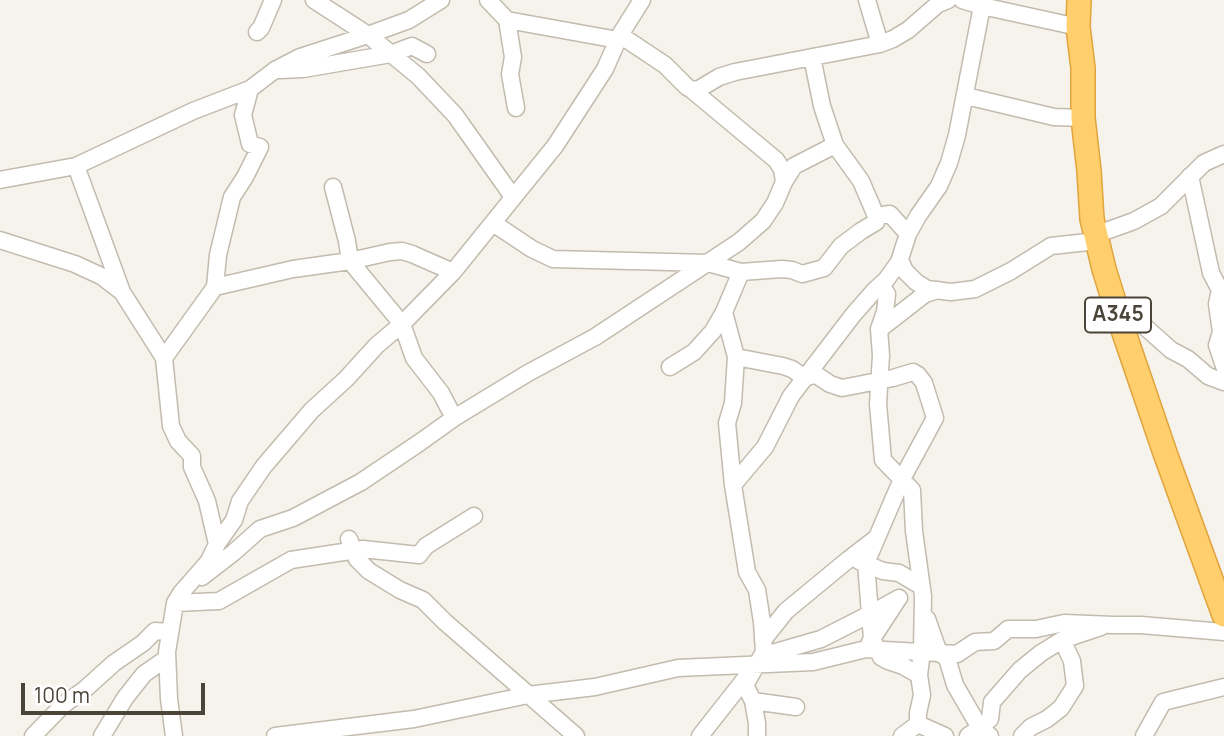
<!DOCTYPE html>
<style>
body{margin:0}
#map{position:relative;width:1224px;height:736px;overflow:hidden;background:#f6f3ec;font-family:Manrope,sans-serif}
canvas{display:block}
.scale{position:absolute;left:21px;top:683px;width:184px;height:32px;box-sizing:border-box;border:4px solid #4b4439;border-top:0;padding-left:9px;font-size:21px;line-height:24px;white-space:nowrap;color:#4b4439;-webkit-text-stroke:5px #fff;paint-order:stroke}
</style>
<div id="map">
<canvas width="1224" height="736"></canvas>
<div class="scale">100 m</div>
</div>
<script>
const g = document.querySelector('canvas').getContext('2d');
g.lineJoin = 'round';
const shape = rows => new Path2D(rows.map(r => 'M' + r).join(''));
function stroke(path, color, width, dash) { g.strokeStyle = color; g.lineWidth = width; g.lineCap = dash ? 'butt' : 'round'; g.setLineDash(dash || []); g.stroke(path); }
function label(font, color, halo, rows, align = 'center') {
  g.font = font + ' Manrope,sans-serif'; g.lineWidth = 5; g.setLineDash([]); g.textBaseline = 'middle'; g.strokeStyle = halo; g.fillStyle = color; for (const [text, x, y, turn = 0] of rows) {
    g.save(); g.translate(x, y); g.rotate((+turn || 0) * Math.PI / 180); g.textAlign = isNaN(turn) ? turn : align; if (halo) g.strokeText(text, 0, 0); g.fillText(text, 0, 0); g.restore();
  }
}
const minor = shape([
 [314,0,368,35,418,76,455,115,513,197],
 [488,0,507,20,618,40],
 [867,0,880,44],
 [962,0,982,6,1078,27],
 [507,20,513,57,510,74,516,108],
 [257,32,261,28,273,0],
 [620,35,665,65,687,87,692,90,699,89,719,77,735,72,880,44,893,39,908,30,938,4,948,0],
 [280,70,303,69,391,54,412,46,427,54],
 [692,90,776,160,782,169,784,182],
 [966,96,1054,117,1083,118],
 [76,166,122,292,164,358,171,426,178,441,192,456,192,467,207,501,217,544],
 [1190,176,1211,273,1220,290,1217,304,1221,332,1217,345,1224,366],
 [0,180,76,166,193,111,250,89,275,70,300,57,368,35,409,20,441,0],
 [333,187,347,241,350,261,402,324,414,358,441,393,454,418],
 [876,216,890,214,908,234],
 [493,223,532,249,553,259,708,263,741,272,782,269,792,270,802,274,824,268,841,246,861,231,876,222,876,216,861,181,835,145,822,106,812,57],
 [1095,235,1134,221,1161,206,1204,163,1224,154],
 [0,240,75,264,101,276,122,292],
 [900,260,905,271,916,282,927,289,951,292,975,289,1011,271,1051,246,1097,241],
 [741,272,724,312,736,357,733,403,727,423,733,485,747,572,757,590,762,622,764,652,745,685,753,701,757,723,757,736],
 [881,285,887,294,885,312,879,329,881,355,878,404,883,460,912,490,914,531,923,596,922,651,919,675,922,695,918,713,918,724],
 [215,287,293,269,350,261,390,252,402,251,412,254,453,272],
 [1115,300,1171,350,1188,359,1208,376,1224,382],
 [880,329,925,294,938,290],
 [736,357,783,366,792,369,805,378],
 [164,358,215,287,218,255,232,197,245,177,260,147,250,144,243,115,250,89],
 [670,367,694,352,713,331,724,312],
 [733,485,765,447,791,396,853,315,874,291,886,280,899,262,908,234,918,216,939,186,949,163,957,135,982,6],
 [349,539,357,559,369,571,400,590,423,600,445,622,576,736],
 [859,561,883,571,899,573,921,586],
 [202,577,233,553,260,529,293,518,361,482,419,443,454,418,528,373,595,337,739,242,763,221,775,203,784,182,794,166,835,145],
 [899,598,870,614,872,639,881,657,888,661,903,666,919,675],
 [175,603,219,601,291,560,363,549,419,555,426,546,474,516],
 [927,619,939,653,947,658,955,685,980,728,990,719,992,702,1020,670,1041,653,1062,640,1101,627],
 [763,640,786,611,849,559,875,539],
 [870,642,898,599],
 [762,656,821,639,870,614,866,563,902,479,935,418,924,383,918,375,913,372,893,378,842,388,830,384,815,374,805,378],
 [753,701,796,707],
 [918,724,945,736],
 [33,736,63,705,84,690,114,663,143,643,155,631,170,632],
 [102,736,125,698,144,674,167,658],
 [174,736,169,699,167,652,175,603,181,593,209,561,217,544,234,520,240,501,264,466,312,410,346,379,377,345,402,324,453,272,555,146,605,69,620,35,642,0],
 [275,736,414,719,528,695,595,687,678,668,813,662,866,649,957,654,975,642,994,641,1008,629,1036,629,1064,623,1114,625,1141,625,1224,632],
 [700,736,748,675],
 [902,736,918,724],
 [968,736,980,728,990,736],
 [1022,736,1031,727,1047,719,1061,708,1075,686,1072,661,1062,640],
 [1144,736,1163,702,1224,687]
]);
const highway = shape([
 [1079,0,1078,27,1083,68,1083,118,1089,171,1092,219,1104,269,1120,321,1165,453,1224,615]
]);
stroke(minor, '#c2bbae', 19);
stroke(highway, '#e0a43c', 26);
stroke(minor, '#fff', 16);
stroke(highway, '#ffcf6e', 23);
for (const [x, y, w] of [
 [1118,315,66]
]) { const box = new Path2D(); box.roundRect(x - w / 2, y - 17.5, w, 35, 5); g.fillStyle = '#fff'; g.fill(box); stroke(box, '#4b4439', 2); }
label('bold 21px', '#4b4439', null, [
 ["A345",1118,315]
]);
</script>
